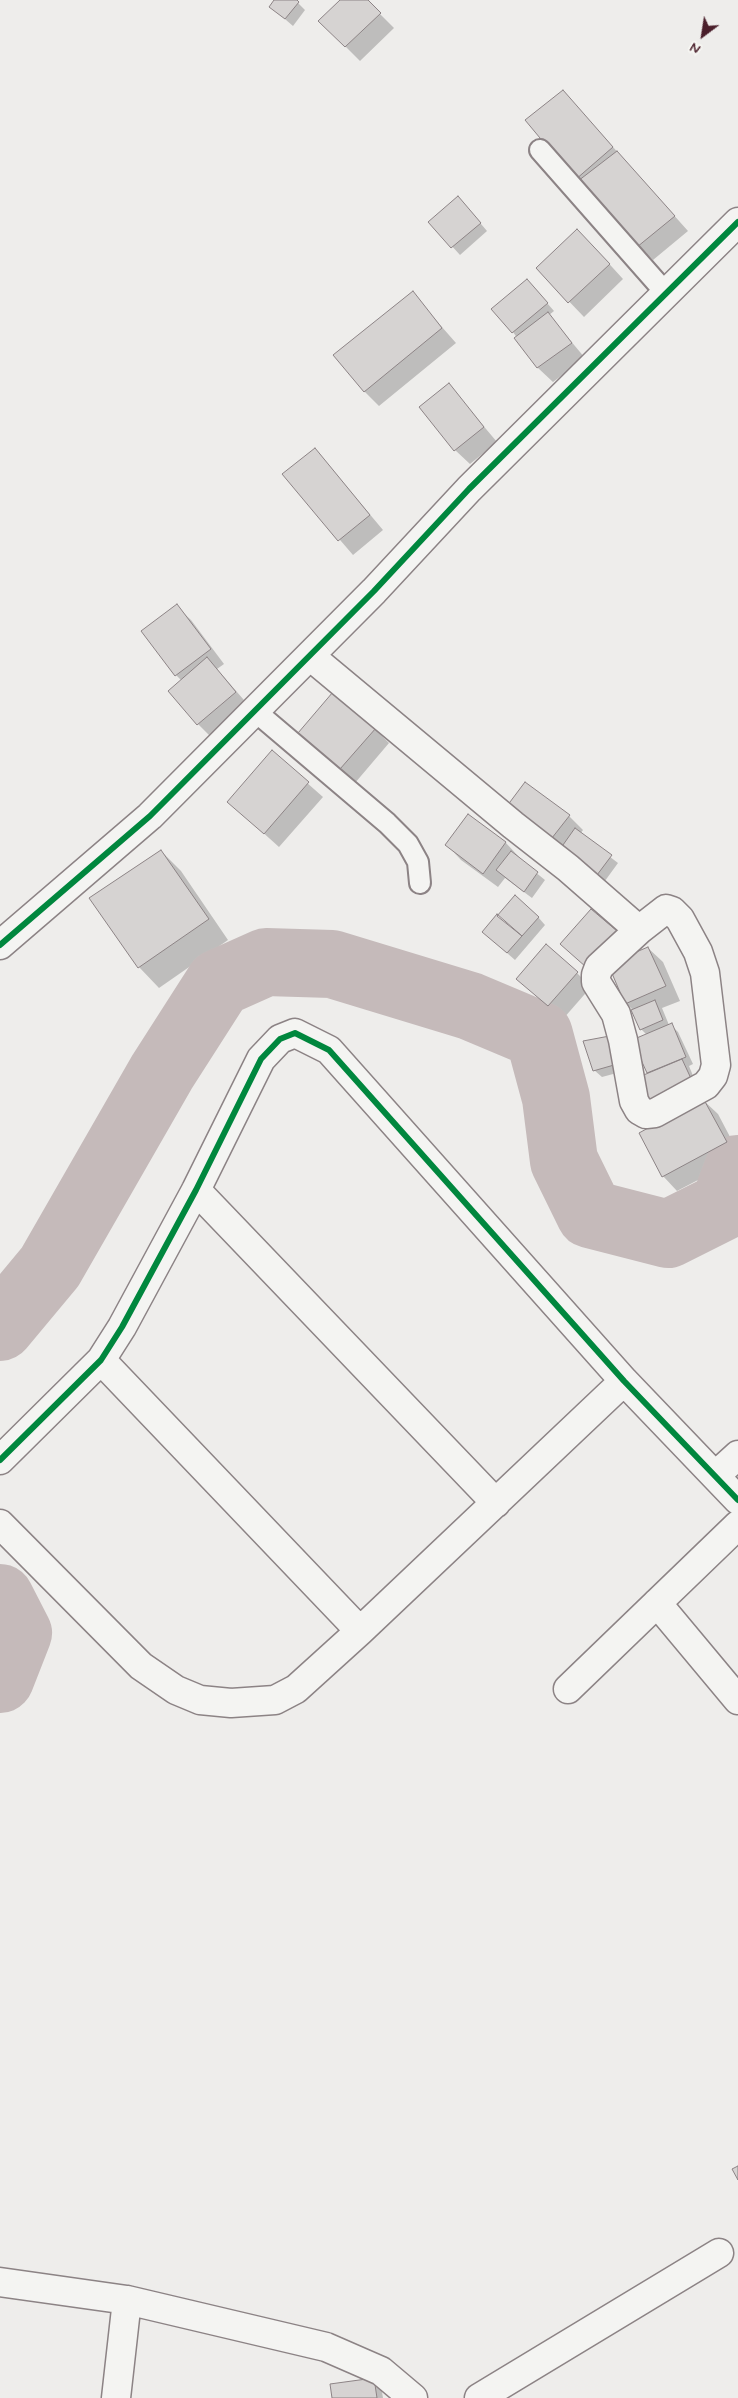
<!DOCTYPE html>
<style>
body{margin:0}
#map{position:relative;width:738px;height:2398px;overflow:hidden;background:#eeedeb;font-family:Mynerve,sans-serif}
canvas{display:block}
.north{position:absolute;left:678px;top:10px;width:50px;height:50px;-webkit-text-stroke:4px #f6f6f2;paint-order:stroke;rotate:211deg;font-size:14px;font-weight:700;line-height:20px;text-align:center;color:#4a1f2b}
.north::after{content:'';display:block;margin:auto;width:18px;height:22px;background:#4a1f2b;clip-path:polygon(50% 0,100% 100%,50% 72%,0 100%)}
</style>
<div id="map">
<canvas width="738" height="2398"></canvas>
<div class="north">N</div>
</div>
<script>
const g = document.querySelector('canvas').getContext('2d');
g.lineJoin = 'round';
function fillPath(path, color) { g.fillStyle = color; g.fill(path, 'evenodd'); }
const shape = rows => new Path2D(rows.map(r => 'M' + r).join(''));
function stroke(path, color, width, dash) { g.strokeStyle = color; g.lineWidth = width; g.lineCap = dash ? 'butt' : 'round'; g.setLineDash(dash || []); g.stroke(path); }
fillPath(shape([
 [276,0,295,0,305,10,293,26,271,7],
 [342,0,366,0,394,28,360,61,320,21],
 [563,91,688,231,653,260,576,179],
 [465,205,487,231,460,255,430,222],
 [592,245,623,279,584,317,537,268],
 [534,288,554,311,549,315,585,358,553,382,538,368,513,332],
 [412,293,456,343,379,406,364,391],
 [449,385,497,442,470,464,455,450],
 [315,449,383,530,353,555,284,475],
 [176,606,191,620,224,664,217,669,250,707,212,738,198,724,182,681,176,675],
 [375,729,389,743,355,783,300,733],
 [272,752,323,797,279,847,229,802],
 [468,816,506,843,520,858,519,859,545,880,532,898,505,878,498,887,461,860,447,845],
 [569,816,583,830,580,834,618,863,602,885,520,824],
 [161,851,181,871,228,940,159,988,139,967],
 [538,917,545,925,515,960,491,939],
 [616,932,631,946,617,962,648,948,663,962,680,1001,662,1008,669,1025,671,1025,678,1032,693,1064,689,1066,700,1093,649,1074,634,1040,647,1035,641,1029,633,1010,626,1003,611,969,601,980,561,944],
 [577,973,591,987,563,1019,518,979],
 [585,1042,628,1070,602,1077,594,1070],
 [703,1100,718,1114,738,1152,738,1159,677,1191,663,1176],
 [374,2379,381,2386,383,2398,334,2398]
]), '#0003');
stroke(shape([
 [0,1327,50,1267,162,1072,219,983,266,962,332,964,470,1006,539,1035,556,1098,564,1161,590,1214,668,1234,724,1206,738,1169],
 [0,1598,18,1633,0,1679]
]), '#c5baba', 68);
const building = shape([
 [274,0,297,0,299,2,285,19,269,7,274,0],
 [340,0,368,0,381,13,345,47,318,21,340,0],
 [563,90,613,147,575,180,525,120,563,90],
 [617,151,675,216,637,247,578,181,617,151],
 [458,196,481,223,451,248,428,222,458,196],
 [577,229,610,264,568,303,536,268,577,229],
 [527,279,548,303,512,333,491,309,527,279],
 [413,291,442,328,364,392,333,355,413,291],
 [548,312,572,343,537,368,514,338,548,312],
 [449,383,484,427,454,451,419,407,449,383],
 [315,448,370,515,338,541,282,474,315,448],
 [177,604,211,649,175,676,141,631,177,604],
 [207,657,236,692,197,725,168,691,207,657],
 [333,692,376,728,340,769,298,733,333,692],
 [272,750,309,782,264,834,227,802,272,750],
 [525,782,570,815,548,843,504,810,525,782],
 [468,814,506,842,483,874,445,845,468,814],
 [575,828,612,855,594,879,558,852,575,828],
 [161,850,209,919,138,968,89,898,161,850],
 [511,851,538,872,524,892,496,870,511,851],
 [515,895,539,917,522,936,497,916,515,895],
 [591,909,617,931,586,967,560,944,591,909],
 [497,914,522,936,507,953,482,932,497,914],
 [546,944,578,972,548,1006,516,979,546,944],
 [648,947,666,986,625,1004,608,964,648,947],
 [655,1000,663,1020,640,1030,631,1010,655,1000],
 [672,1023,686,1057,647,1073,632,1040,672,1023],
 [615,1035,621,1063,593,1071,583,1041,615,1035],
 [682,1059,694,1085,646,1106,634,1079,682,1059],
 [703,1098,727,1142,662,1177,639,1133,703,1098],
 [738,2166,738,2180,732,2169,738,2166],
 [374,2378,377,2398,332,2398,330,2384,374,2378]
]);
fillPath(building, '#d6d3d2');
stroke(building, '#8c8385', 1);
const service = shape([
 [540,150,665,292],
 [255,711,387,823,408,844,418,862,420,883]
]);
const minor = shape([
 [310,656,513,825,568,868,639,930,666,909,672,911,680,919,698,952,705,973,716,1065,713,1076,706,1085,655,1113,646,1114,639,1110,634,1101,623,1040,616,1014,596,982,596,975,599,967,639,930],
 [0,945,150,816,374,591,469,489,738,222],
 [196,1190,496,1503],
 [101,1360,360,1631],
 [0,1460,101,1360,122,1327,196,1190,261,1059,280,1039,295,1033,329,1050,624,1381,738,1500],
 [716,1475,738,1455],
 [0,1524,141,1666,176,1690,200,1700,231,1703,275,1700,296,1689,360,1631,624,1381],
 [657,1603,738,1700],
 [568,1689,738,1525],
 [0,2282,127,2300,326,2347,381,2371,413,2398],
 [116,2398,127,2300],
 [479,2398,719,2253]
]);
stroke(service, '#8c8385', 24);
stroke(minor, '#8c8385', 31);
stroke(service, '#f4f4f2', 20);
stroke(minor, '#f4f4f2', 28);
stroke(shape([
 [0,945,150,816,374,591,469,489,738,222],
 [0,1460,101,1360,122,1327,196,1190,261,1059,280,1039,295,1033,329,1050,624,1381,738,1500]
]), '#00873e', 6);
</script>
